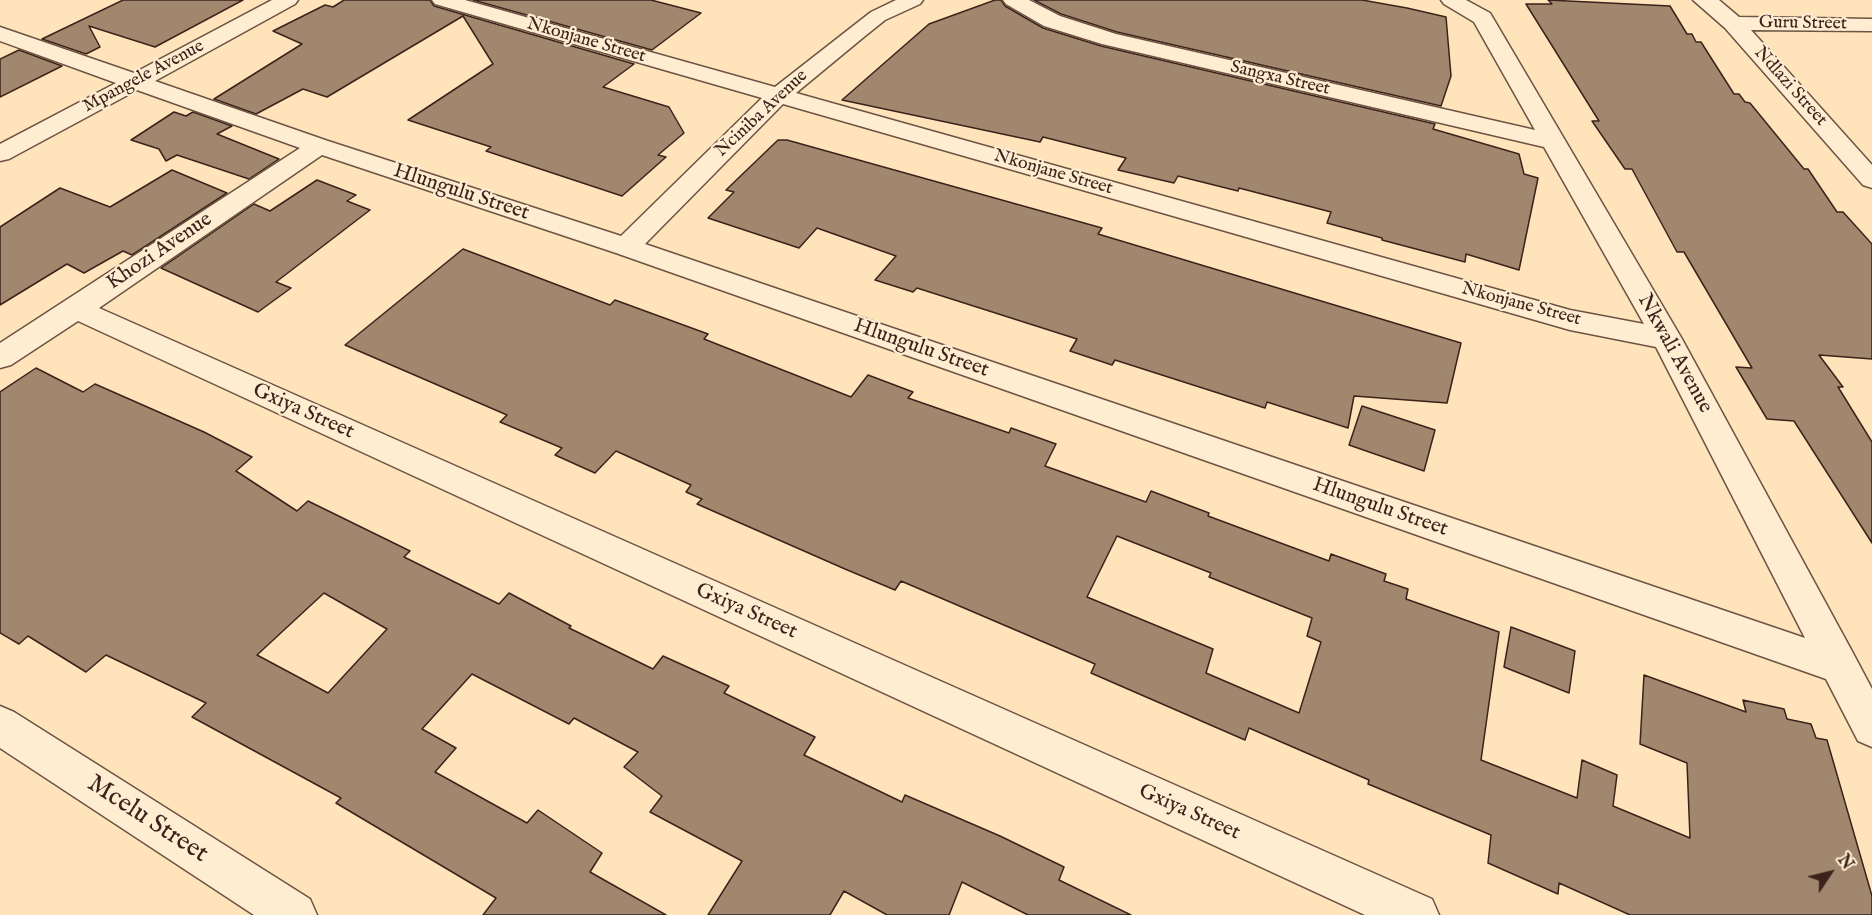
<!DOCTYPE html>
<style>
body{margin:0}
#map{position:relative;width:1872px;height:915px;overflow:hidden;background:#ffe3ba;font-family:"IM FELL English",serif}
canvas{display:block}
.north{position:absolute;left:1800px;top:843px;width:60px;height:60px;-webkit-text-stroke:4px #ffedd2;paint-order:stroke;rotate:55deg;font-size:16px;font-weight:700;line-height:24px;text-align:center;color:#3b231b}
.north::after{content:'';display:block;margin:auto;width:21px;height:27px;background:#3b231b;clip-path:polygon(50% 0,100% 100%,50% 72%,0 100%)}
</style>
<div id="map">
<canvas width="1872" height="915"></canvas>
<div class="north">N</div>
</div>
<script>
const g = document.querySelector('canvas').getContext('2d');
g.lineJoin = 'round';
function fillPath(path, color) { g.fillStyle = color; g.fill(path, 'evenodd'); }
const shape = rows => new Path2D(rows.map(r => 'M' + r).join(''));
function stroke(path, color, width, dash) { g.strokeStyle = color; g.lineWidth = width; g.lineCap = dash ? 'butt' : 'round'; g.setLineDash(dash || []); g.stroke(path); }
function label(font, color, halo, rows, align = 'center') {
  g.font = font + ' "IM FELL English",serif'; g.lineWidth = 4.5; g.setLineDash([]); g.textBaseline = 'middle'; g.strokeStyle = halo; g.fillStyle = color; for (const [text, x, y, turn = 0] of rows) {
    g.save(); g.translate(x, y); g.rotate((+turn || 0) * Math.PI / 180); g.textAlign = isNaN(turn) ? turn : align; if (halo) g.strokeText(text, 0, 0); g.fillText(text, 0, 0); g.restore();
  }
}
const building = shape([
 [123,0,243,0,155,47,89,26,100,47,86,54,42,39,123,0],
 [344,0,430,0,434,6,634,64,603,87,669,107,684,133,658,155,666,157,622,196,486,151,491,147,408,120,493,64,463,16,327,97,303,89,256,114,214,99,302,44,273,31,325,5,333,7,344,0],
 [473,0,651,0,701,13,652,50,473,0],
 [995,0,1001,0,1005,6,1043,28,1101,46,1435,124,1433,129,1519,154,1524,174,1538,178,1519,270,1466,254,1465,262,1382,240,1382,238,1327,223,1331,212,1239,188,1238,191,1178,176,1174,183,1118,170,1126,158,1043,137,1040,142,842,100,929,24,995,0],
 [1034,0,1362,0,1407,8,1446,17,1451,76,1441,106,1117,32,1061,14,1034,0],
 [1548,0,1670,6,1687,34,1692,34,1696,42,1701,42,1734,94,1739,94,1745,102,1750,103,1804,169,1808,169,1837,212,1843,212,1872,244,1872,359,1819,355,1843,387,1838,387,1872,442,1872,543,1794,421,1767,419,1736,367,1752,368,1684,252,1677,252,1632,169,1625,169,1592,121,1599,121,1526,4,1552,4,1548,0],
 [19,50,62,66,0,97,0,59,19,50],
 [174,112,186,116,193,112,232,126,217,134,279,159,249,179,177,155,166,161,159,149,131,140,174,112],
 [778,140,787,140,1102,228,1098,234,1461,343,1447,403,1354,396,1348,428,1267,402,1265,408,1115,360,1112,365,1070,351,1077,339,917,288,913,292,875,280,896,256,817,228,799,248,708,218,734,192,726,190,778,140],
 [172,170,227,193,132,255,123,251,84,273,67,264,0,305,0,227,60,188,110,207,172,170],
 [317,180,356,195,347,201,370,210,276,282,291,288,258,312,161,268,254,204,270,211,317,180],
 [463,249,610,305,615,300,708,334,704,339,851,397,868,375,913,392,908,398,1009,433,1011,428,1056,444,1045,466,1146,502,1151,491,1209,513,1208,516,1329,561,1331,554,1386,574,1384,581,1408,589,1406,599,1499,632,1481,760,1577,798,1582,760,1617,775,1613,806,1690,838,1687,763,1640,744,1644,675,1746,712,1743,700,1784,709,1787,719,1811,724,1816,738,1827,740,1872,896,1872,915,1630,915,1559,883,1558,894,1488,863,1491,835,1368,784,1369,780,1249,728,1245,740,1091,673,1095,664,901,581,895,590,845,569,697,504,702,499,686,492,691,485,616,451,595,473,555,455,562,448,500,422,507,415,345,345,463,249],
 [1117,536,1211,573,1209,577,1312,618,1307,636,1321,642,1299,713,1206,673,1213,649,1087,597,1117,536],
 [36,368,83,392,95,384,204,432,252,457,236,471,297,511,308,501,410,551,404,557,499,604,509,593,571,626,569,628,653,669,663,656,729,686,724,693,815,737,804,755,902,802,905,795,1000,836,1064,867,1059,880,1131,915,1028,915,962,882,949,915,887,915,844,891,830,915,708,915,742,861,650,812,662,796,624,767,638,752,574,718,569,724,472,674,422,729,456,748,435,772,527,823,538,810,602,853,590,872,666,915,483,915,496,898,336,803,341,798,192,717,206,703,106,655,86,672,28,636,19,644,0,633,0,392,36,368],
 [324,593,387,629,328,693,257,655,324,593],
 [1362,406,1435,430,1424,471,1349,445,1362,406],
 [1511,627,1575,651,1569,693,1504,667,1511,627]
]);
fillPath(building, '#a1876e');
stroke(building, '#3b231b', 1.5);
const minor = shape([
 [272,0,298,0,295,4,155,81,328,141,621,236,762,98,435,4,432,0,465,0,775,87,871,12,896,0,923,0,920,4,885,20,865,36,796,93,1570,310,1644,324,1544,147,1102,44,1044,26,1006,4,1003,0,1029,0,1060,16,1116,34,1535,130,1474,22,1444,4,1441,0,1466,0,1490,13,1493,18,1682,339,1854,655,1872,689,1872,747,1858,741,1826,679,616,253,322,155,99,308,1432,899,1439,915,1365,915,78,321,11,365,0,368,0,343,300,148,137,90,9,159,0,161,0,144,116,83,0,41,0,27,134,73,272,0],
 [783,104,1570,330,1656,347,1805,638,645,244,783,104],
 [1693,0,1719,0,1739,17,1872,19,1872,31,1751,30,1872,165,1872,188,1863,185,1725,28,1693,0],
 [0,706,14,712,310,899,317,915,254,915,0,748,0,706]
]);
stroke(minor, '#6c5343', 3);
fillPath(minor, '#ffedd2');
label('18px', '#3b231b', '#ffedd2', [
 ["Guru Street",1803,24,1],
 ["Nkonjane Street",586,41,16],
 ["Mpangele Avenue",144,77,-28],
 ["Sangxa Street",1280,79,13],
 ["Ndlazi Street",1790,87,48],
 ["Nciniba Avenue",762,114,-43],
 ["Nkonjane Street",1053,173,16],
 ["Nkonjane Street",1521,305,15]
]);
label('21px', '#3b231b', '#ffedd2', [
 ["Hlungulu Street",461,193,18],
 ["Khozi Avenue",160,252,-34],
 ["Hlungulu Street",921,349,19],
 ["Nkwali Avenue",1674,354,61],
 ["Gxiya Street",303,412,24],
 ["Hlungulu Street",1380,508,19],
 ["Gxiya Street",746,612,24],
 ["Gxiya Street",1189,813,24]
]);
label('26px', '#3b231b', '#ffedd2', [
 ["Mcelu Street",147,820,33]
]);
</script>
